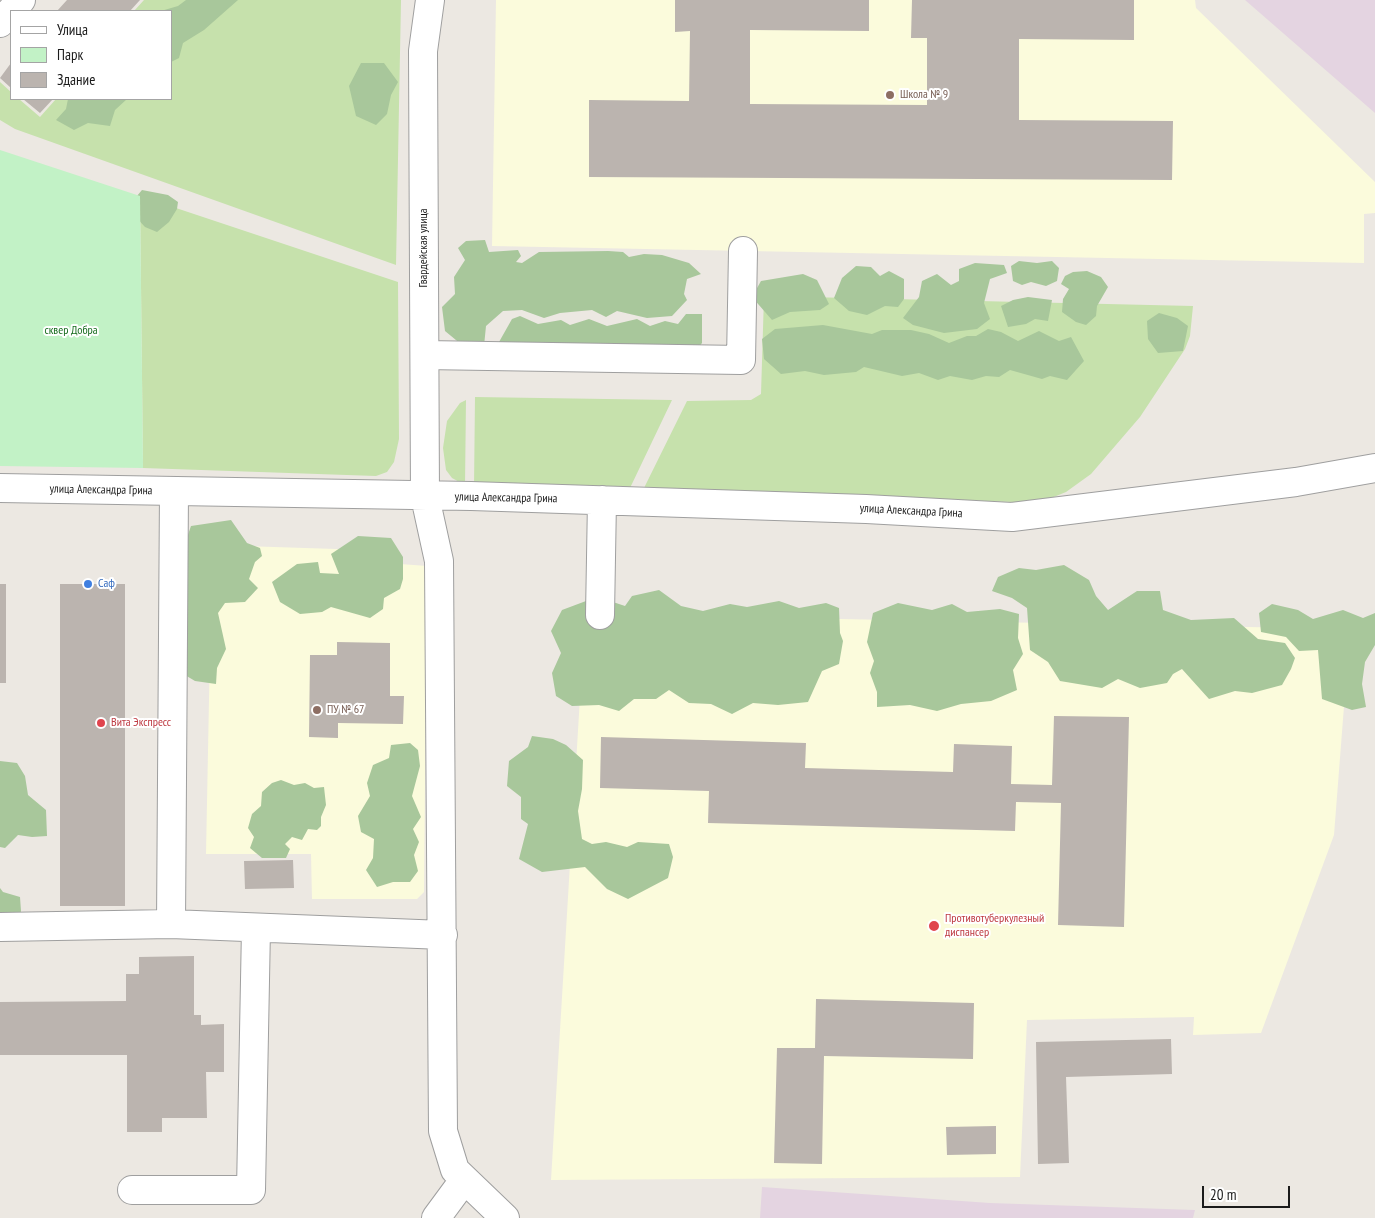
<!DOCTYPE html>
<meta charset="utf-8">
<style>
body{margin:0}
#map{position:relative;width:1375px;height:1218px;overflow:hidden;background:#ece8e2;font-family:"PT Sans Narrow",sans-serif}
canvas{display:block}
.legend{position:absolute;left:10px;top:10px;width:162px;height:90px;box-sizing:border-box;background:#fff;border:1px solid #a4a4a4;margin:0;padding:6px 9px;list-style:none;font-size:15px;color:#1b1b1b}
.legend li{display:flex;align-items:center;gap:10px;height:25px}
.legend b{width:25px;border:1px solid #a4a4a4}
.scale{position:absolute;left:1202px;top:1186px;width:88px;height:22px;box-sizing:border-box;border:2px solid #1b1b1b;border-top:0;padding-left:6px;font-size:15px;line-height:18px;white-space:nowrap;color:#1b1b1b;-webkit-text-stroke:4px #fff;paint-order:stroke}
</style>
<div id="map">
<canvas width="1375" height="1218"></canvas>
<ul class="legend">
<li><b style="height:6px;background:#fff"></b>Улица</li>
<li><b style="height:14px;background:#c2f2c6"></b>Парк</li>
<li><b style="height:14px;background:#bbb4af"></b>Здание</li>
</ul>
<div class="scale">20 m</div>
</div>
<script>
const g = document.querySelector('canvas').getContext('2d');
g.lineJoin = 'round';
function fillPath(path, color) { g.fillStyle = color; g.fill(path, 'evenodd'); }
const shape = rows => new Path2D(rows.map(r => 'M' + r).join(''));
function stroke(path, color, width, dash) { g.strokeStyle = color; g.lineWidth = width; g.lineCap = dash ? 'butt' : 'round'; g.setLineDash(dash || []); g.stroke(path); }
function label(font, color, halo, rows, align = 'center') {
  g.font = font + ' "PT Sans Narrow",sans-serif'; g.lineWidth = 4; g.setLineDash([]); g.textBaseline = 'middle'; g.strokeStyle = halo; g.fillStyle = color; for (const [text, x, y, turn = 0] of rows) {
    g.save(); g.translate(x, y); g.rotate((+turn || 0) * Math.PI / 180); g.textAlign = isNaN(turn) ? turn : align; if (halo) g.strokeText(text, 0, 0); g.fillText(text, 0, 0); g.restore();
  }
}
fillPath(shape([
 [1245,0,1375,0,1375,113],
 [762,1187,990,1203,1195,1210,1193,1218,760,1218]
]), '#e4d4e1');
fillPath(shape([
 [496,0,1195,0,1196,8,1375,182,1375,213,1364,214,1364,263,492,246],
 [212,545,398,551,400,564,427,566,424,892,417,899,312,899,311,854,206,854],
 [585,614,1350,629,1334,835,1261,1033,1193,1035,1194,1017,1027,1020,1020,1177,551,1180]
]), '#fbfbdc');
fillPath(shape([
 [144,0,401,0,396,265,15,129,0,120,0,82,11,92,11,99,19,99,40,117,56,99,171,99,171,11,134,11],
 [140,196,398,282,399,439,394,462,387,472,376,476,143,468],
 [764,296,1193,306,1190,336,1185,349,1140,417,1091,474,1066,492,1039,503,644,488,687,401,751,400,761,394],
 [475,397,672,400,630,488,474,487],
 [466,400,465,485,452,478,446,470,443,448,447,421,460,403]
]), '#c6e1ac');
fillPath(shape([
 [186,0,238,0,204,30,183,43,179,58,171,62,171,11,161,11,178,6],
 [361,63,384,63,398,82,391,95,387,114,376,125,356,116,349,86],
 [68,99,127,99,115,110,110,126,88,123,74,130,56,120,66,109],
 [142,190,168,195,178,202,177,209,169,222,157,232,145,227,133,214,131,203],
 [485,240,489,252,518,250,521,256,516,262,522,263,539,252,608,251,623,252,629,257,644,254,662,255,689,263,701,274,687,279,684,294,687,300,672,316,647,318,617,311,606,317,592,310,560,313,544,318,522,310,503,311,486,326,484,346,462,345,445,331,442,307,455,294,454,277,465,260,458,248,466,241],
 [1019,261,1037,263,1052,261,1059,268,1057,281,1046,286,1031,282,1022,285,1013,281,1011,266],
 [975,263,1004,265,1007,273,990,279,984,303,990,319,977,329,944,333,913,325,903,318,919,297,922,281,937,274,951,285,959,281,959,269],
 [856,266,871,267,880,276,889,271,904,279,904,299,898,307,885,306,867,315,849,311,834,298,842,278],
 [1087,271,1101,277,1108,287,1097,306,1096,316,1086,325,1076,322,1062,312,1063,299,1069,289,1061,284,1065,276,1073,272],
 [803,274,817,280,829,304,820,310,790,312,772,320,752,297,761,281],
 [1028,297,1052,300,1048,321,1035,319,1026,324,1008,327,1001,306,1013,300],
 [1159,313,1177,318,1188,326,1183,351,1158,353,1148,339,1147,321],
 [686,314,702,314,702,343,693,354,507,353,499,342,512,319,520,316,538,324,561,320,570,325,589,319,607,326,637,319,650,326,665,321,678,324],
 [823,325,872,334,882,330,911,330,929,334,949,343,967,336,976,336,988,329,1001,332,1018,341,1039,331,1059,341,1071,337,1084,361,1067,380,1050,376,1042,379,1010,370,999,377,986,376,972,380,950,376,938,380,919,373,902,376,864,367,856,372,824,375,805,371,781,374,764,359,762,339,775,329],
 [231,520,247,543,260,548,262,556,255,562,249,579,258,588,245,602,225,603,218,613,226,649,217,668,216,684,195,681,180,672,182,552,191,526],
 [358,536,391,538,403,557,403,579,400,589,384,598,383,609,370,618,331,607,322,612,300,614,280,602,272,582,297,564,318,562,320,573,339,574,331,554],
 [1064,565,1089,580,1096,596,1108,610,1137,591,1160,591,1163,610,1191,620,1234,618,1258,639,1285,643,1295,658,1291,669,1282,685,1252,693,1235,691,1209,699,1182,669,1173,674,1167,683,1140,688,1118,679,1102,688,1060,681,1048,662,1030,650,1027,608,1012,598,992,591,998,577,1019,568,1036,570],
 [659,590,681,606,703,611,730,604,747,607,779,601,799,608,826,603,839,608,840,633,843,641,839,664,822,671,808,702,778,705,753,703,732,714,711,704,689,703,669,690,656,699,634,699,619,711,599,705,572,706,556,696,552,673,561,653,551,631,562,610,586,601,607,600,625,606,632,596],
 [898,603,932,610,952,604,967,612,1000,609,1019,614,1018,638,1023,654,1013,670,1017,690,991,701,961,704,937,711,910,705,877,707,877,692,870,673,874,661,867,642,873,613],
 [1272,604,1298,610,1313,619,1343,610,1363,618,1375,613,1375,645,1365,662,1362,684,1366,707,1352,710,1322,699,1318,650,1299,651,1286,637,1261,632,1259,613],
 [532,736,553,739,566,745,583,760,582,789,578,811,582,839,592,844,606,842,627,847,638,842,669,844,673,857,668,878,628,899,607,889,585,867,542,872,519,859,528,824,521,819,521,797,507,786,509,761,528,747],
 [410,743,418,750,420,766,412,796,421,817,413,829,419,842,414,855,418,871,410,882,393,882,377,887,366,870,373,858,374,839,361,832,358,816,370,796,367,783,373,765,389,758,391,745],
 [0,761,17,763,25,776,28,795,46,810,47,836,32,837,18,835,5,848,0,847],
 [281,780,294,785,305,783,314,788,324,787,326,805,321,817,321,826,317,830,308,829,302,840,292,837,285,844,290,849,286,858,262,858,250,848,254,837,248,828,252,814,261,806,262,792,272,783],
 [0,888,3,892,20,897,21,911,17,935,0,938]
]), '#a8c79b');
fillPath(shape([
 [0,150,140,196,143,468,0,466]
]), '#c2f2c6');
fillPath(shape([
 [67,0,140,0,130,11,57,11],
 [675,0,869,0,869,31,750,30,750,104,927,105,927,38,911,38,912,0,1134,0,1134,40,1019,39,1019,120,1173,121,1172,180,589,177,589,100,689,101,690,31,675,32],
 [11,63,11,88,0,78],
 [23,99,53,99,40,113],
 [0,584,6,584,6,683,0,683],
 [60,584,125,584,125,906,60,906],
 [337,642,390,643,390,696,404,696,403,724,338,723,338,738,309,737,310,655,337,655],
 [1054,716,1129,717,1124,927,1058,925,1061,803,1016,802,1015,831,708,823,709,791,600,788,601,737,806,743,805,768,953,772,954,744,1012,746,1011,784,1052,785],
 [293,860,294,888,245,889,244,861],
 [194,956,194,1015,201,1015,201,1025,224,1024,224,1072,206,1072,207,1118,162,1118,162,1132,127,1132,127,1055,0,1055,0,1002,126,1001,126,974,139,974,139,957],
 [816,999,974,1003,973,1059,824,1056,822,1164,774,1163,777,1048,815,1048],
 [1171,1039,1172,1074,1066,1077,1069,1163,1038,1164,1036,1042],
 [996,1126,996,1154,947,1155,946,1127]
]), '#bbb4af');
const minor = shape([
 [430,0,423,51,425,497,439,561,443,1131,455,1170,505,1218],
 [0,23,21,0],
 [425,355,741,360,743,251],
 [0,488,471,496,866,509,1012,517,1296,482,1375,468],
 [600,615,602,500],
 [171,924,174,491],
 [0,927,171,924,443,935],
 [132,1190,251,1190,256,928],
 [436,1218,464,1180]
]);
stroke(minor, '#9f9f9f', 30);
stroke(minor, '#fff', 28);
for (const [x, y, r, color] of [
 [890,95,5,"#8d6e63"],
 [88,584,5,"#3f7fe0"],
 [317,710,5,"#8d6e63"],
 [101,723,5,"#e0444e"],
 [934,926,6,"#e0444e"]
]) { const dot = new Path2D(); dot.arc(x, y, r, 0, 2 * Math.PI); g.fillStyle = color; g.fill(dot); stroke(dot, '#fff', 2); }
label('12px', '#785e54', '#fff', [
 ["Школа № 9",900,95],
 ["ПУ № 67",327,710]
], 'left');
label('12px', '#1b1b1b', '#fff', [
 ["Гвардейская улица",424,248,-90],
 ["улица Александра Грина",101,490,1],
 ["улица Александра Грина",506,498,1],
 ["улица Александра Грина",911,511,3]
]);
label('12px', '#176c1e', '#fff', [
 ["сквер Добра",71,331]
]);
label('12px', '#366cbe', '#fff', [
 ["Саф",98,584]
], 'left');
label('12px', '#be3a42', '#fff', [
 ["Вита Экспресс",111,723],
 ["Противотуберкулезный",945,919],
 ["диспансер",945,933]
], 'left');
</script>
